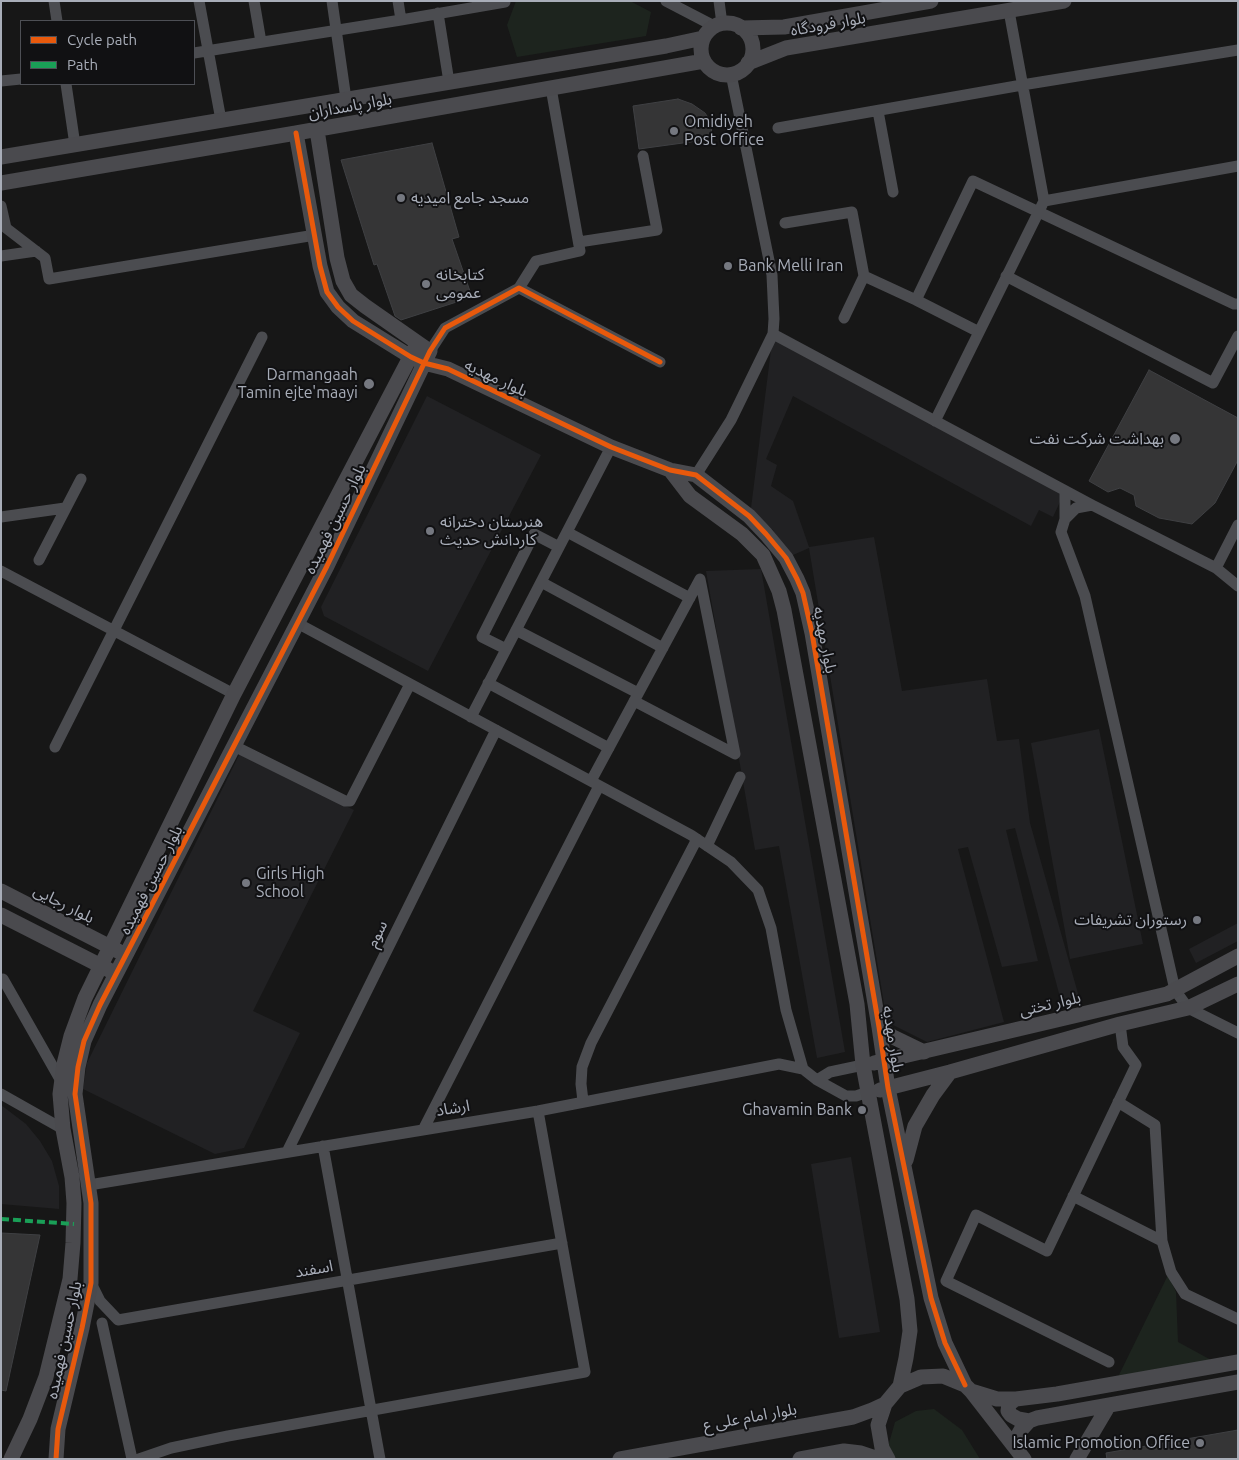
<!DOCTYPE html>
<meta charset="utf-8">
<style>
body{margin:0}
#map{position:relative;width:1239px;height:1460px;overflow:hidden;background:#171717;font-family:Ubuntu,sans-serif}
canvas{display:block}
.frame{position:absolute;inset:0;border:2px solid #a8adb8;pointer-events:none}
.legend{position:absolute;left:20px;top:20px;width:175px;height:65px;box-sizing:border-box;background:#111113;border:1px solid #4d4f55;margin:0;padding:6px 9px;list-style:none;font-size:15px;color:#a8adb8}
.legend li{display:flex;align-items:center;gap:10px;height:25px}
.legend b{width:25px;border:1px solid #4d4f55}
</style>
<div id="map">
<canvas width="1239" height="1460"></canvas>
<div class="frame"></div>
<ul class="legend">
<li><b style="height:6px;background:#e8590c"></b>Cycle path</li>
<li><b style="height:6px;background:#1a9f57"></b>Path</li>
</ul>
</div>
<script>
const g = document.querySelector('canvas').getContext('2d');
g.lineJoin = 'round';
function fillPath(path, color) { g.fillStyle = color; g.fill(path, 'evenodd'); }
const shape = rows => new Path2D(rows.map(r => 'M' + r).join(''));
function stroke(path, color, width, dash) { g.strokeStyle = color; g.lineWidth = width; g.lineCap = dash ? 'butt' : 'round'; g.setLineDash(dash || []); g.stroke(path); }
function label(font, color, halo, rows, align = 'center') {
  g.font = font + ' Ubuntu,"Noto Sans Arabic",sans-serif'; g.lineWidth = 4; g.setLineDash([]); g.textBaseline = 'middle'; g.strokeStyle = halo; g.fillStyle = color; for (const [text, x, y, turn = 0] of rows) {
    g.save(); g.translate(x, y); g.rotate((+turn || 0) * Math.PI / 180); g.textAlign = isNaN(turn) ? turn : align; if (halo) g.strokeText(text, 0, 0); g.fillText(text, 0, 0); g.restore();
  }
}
fillPath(shape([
 [773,334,1065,491,1053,517,1039,510,1031,526,793,396,766,459,777,465,771,486,793,501,809,547,874,537,902,691,987,679,997,741,1019,739,1030,823,1079,997,1061,1001,1015,828,1006,830,1038,961,1002,967,968,847,958,849,1004,1022,927,1042,887,1022,809,548,786,558,773,530,751,508],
 [427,396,541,455,428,671,324,616,321,607],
 [761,569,845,1052,817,1058,779,846,755,850,706,571],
 [1099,729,1143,944,1070,959,1031,743],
 [240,753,354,810,253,1011,300,1033,244,1148,215,1154,83,1089,87,1063],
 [1238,923,1238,941,1196,963,1189,949],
 [1,1105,26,1124,40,1141,52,1161,59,1186,59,1209,1,1204],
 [851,1157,880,1332,839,1338,811,1164]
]), '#212123');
fillPath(shape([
 [516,1,630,1,651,12,646,36,517,57,507,25],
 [1168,1275,1176,1292,1178,1342,1213,1361,1118,1377],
 [934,1409,962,1430,980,1459,893,1459,887,1450,895,1422,916,1411]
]), '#1d241e');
const building = shape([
 [678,99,692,104,705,113,711,122,712,139,639,149,633,106,678,99],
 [432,143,459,237,452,239,472,297,401,320,395,316,377,264,374,265,341,160,432,143],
 [1149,370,1238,418,1238,460,1215,503,1192,524,1159,518,1136,506,1134,495,1120,488,1108,492,1089,481,1149,370],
 [1,1233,40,1235,6,1391,1,1390,1,1233],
 [1238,1430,1238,1459,1107,1459,1106,1453,1238,1430]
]);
fillPath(building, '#353536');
stroke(building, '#3f4043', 1);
stroke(shape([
 [54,1,57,21],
 [199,1,221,120],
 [254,1,261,42],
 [332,1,346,99],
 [398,1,401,20,505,2,503,1],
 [666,1,714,26],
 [719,1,722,24],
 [438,13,449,82],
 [194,53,401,20],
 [1,81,21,79],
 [66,84,75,145],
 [878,111,893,192],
 [778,128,1022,85,1238,50],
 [1044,201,1238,166],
 [1,206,6,228,45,258,49,279,315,235],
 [785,223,852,212,864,276,916,300],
 [579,242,657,230,643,156],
 [1,256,36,251],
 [1006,276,1213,383,1238,336],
 [519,288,536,261,580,251,551,88],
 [844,318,864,276],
 [979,332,916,300,973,181,1234,304,1238,304],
 [773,334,1092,505,1216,568,1238,586],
 [430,351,445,328,519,288,660,362],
 [935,421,1044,201,1009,11],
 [696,475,731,420,773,334,774,319,772,275,731,74],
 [1092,505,1076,508,1065,519,1061,532,1085,596,1175,990,1188,1008,1238,1033],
 [1,517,65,508],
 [1065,519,1065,491],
 [567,532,690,598],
 [39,560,81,479],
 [1216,568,1238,525],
 [1,571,234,694],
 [541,582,663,648],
 [297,623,691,835,731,862,758,890,771,928,786,1010,803,1069],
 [516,630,638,693],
 [506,649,482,637,534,534,559,547],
 [488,683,609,748],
 [471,717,611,447],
 [234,746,345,801,350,801,410,684],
 [55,747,262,337],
 [591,781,700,579,735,754,634,701],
 [707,846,740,777],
 [3,979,61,1081],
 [817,1080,830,1072,863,1065],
 [1,1094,63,1129],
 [583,1101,581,1084,582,1067,591,1043,697,839],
 [1118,1102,1155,1125,1162,1241,1171,1272,1185,1294,1238,1319],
 [423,1130,599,786],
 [323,1146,380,1459],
 [287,1152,496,730],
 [89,1185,538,1111,779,1064,803,1069,817,1080,846,1096,856,1096,868,1092],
 [1073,1196,1162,1241],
 [91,1283,100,1301,118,1320,562,1243],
 [102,1323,132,1459],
 [1109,1362,946,1281,976,1215,1047,1251,1136,1065,1123,1047,1120,1024],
 [139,1459,171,1448,228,1436,585,1372,538,1111]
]), '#4b4c50', 11);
stroke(shape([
 '701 49a26 26 0 1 1 52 0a26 26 0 1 1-52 0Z',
 [741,28,784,27,931,1],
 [748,63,786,48,1064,1],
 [317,130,337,258,343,281,351,295,365,306,425,348],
 [296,133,320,266,327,292,338,307,353,321,411,357,424,363,448,369,611,447,670,470,696,475,749,516,766,534,786,558,797,579,803,593,812,633,879,1027,888,1088,931,1298,945,1343,965,1385],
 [1,157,666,46,703,38],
 [1,183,296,133,704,61],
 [670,470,690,496,742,534,763,555,779,591,784,610,857,1004,863,1065,907,1299,910,1331,906,1358,900,1386],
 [1,891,118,951],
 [1,915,109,970],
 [879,1027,893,1037,924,1052],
 [874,1063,1167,994,1238,956],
 [880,1090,950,1072,1120,1024,1188,1008,1238,984],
 [906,1160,915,1126,933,1095,950,1072],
 [971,1391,997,1399,1016,1399,1057,1394,1238,1362],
 [1016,1399,1009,1404,1008,1411,1011,1415,1018,1419,1029,1421],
 [1013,1444,1021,1430,1029,1421,1037,1418,1238,1382],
 [11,1459,30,1419,46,1377,70,1279,73,1243,74,1203,72,1177,63,1129,60,1094,64,1064,71,1036,85,998,234,694,417,344],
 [56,1459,58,1429,82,1328,91,1283,91,1203,75,1094,78,1067,84,1041,100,1005,327,566,430,351],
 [620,1459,853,1417,872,1410,885,1404],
 [800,1459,844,1451,861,1453,879,1459],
 [888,1459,882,1448,878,1425,885,1404,900,1386,921,1377,943,1376,965,1385,971,1391,1024,1459],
 [1077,1459,1109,1405]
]), '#4a4a4e', 15);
stroke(shape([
 [1,1219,74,1224]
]), '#1a9f57', 4, [8, 4]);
stroke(shape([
 [296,133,320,266,327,292,338,307,353,321,411,357,424,363,448,369,611,447,670,470,696,475,749,516,766,534,786,558,797,579,803,593,812,633,879,1027,888,1088,931,1298,945,1343,965,1385],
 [56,1459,58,1429,82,1328,91,1283,91,1203,75,1094,78,1067,84,1041,100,1005,327,566,430,351,445,328,519,288,660,362]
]), '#e8590c', 5);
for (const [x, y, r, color] of [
 [674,131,5,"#757880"],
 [401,198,5,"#757880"],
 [728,266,5,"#757880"],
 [426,284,5,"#757880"],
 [369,384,6,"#757880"],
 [1175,439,6,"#757880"],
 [430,531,5,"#757880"],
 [246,883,5,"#757880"],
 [1197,920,5,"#757880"],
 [862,1110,5,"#757880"],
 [1200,1443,5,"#757880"]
]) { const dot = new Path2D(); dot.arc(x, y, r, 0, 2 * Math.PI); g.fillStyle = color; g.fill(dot); stroke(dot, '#111113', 2); }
label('16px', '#a8adb8', '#111113', [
 ["بلوار فرودگاه",828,24,-10],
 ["بلوار پاسداران",350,106,-10],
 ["بلوار مهدیه",496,378,25],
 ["بلوار حسین فهمیده",335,519,-64],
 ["بلوار مهدیه",825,640,79],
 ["بلوار حسین فهمیده",151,880,-63],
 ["بلوار رجایی",64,904,27],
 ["سوم",377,934,-64],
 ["بلوار تختی",1050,1004,-13],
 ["بلوار مهدیه",893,1039,81],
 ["ارشاد",453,1108,-9],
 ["اسفند",314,1269,-10],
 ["بلوار حسین فهمیده",64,1340,-78],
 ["بلوار امام علی ع",750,1417,-10]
]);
label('16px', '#a8adb8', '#111113', [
 ["Omidiyeh",684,122],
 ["Post Office",684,140],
 ["مسجد جامع امیدیه",411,198],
 ["Bank Melli Iran",738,266],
 ["کتابخانه",436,275],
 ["عمومی",436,293],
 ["Darmangaah",358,375,"right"],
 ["Tamin ejte'maayi",358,393,"right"],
 ["بهداشت شرکت نفت",1164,439,"right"],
 ["هنرستان دخترانه",440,522],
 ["کاردانش حدیث",440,540],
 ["Girls High",256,874],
 ["School",256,892],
 ["رستوران تشریفات",1187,920,"right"],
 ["Ghavamin Bank",852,1110,"right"],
 ["Islamic Promotion Office",1190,1443,"right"]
], 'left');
</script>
